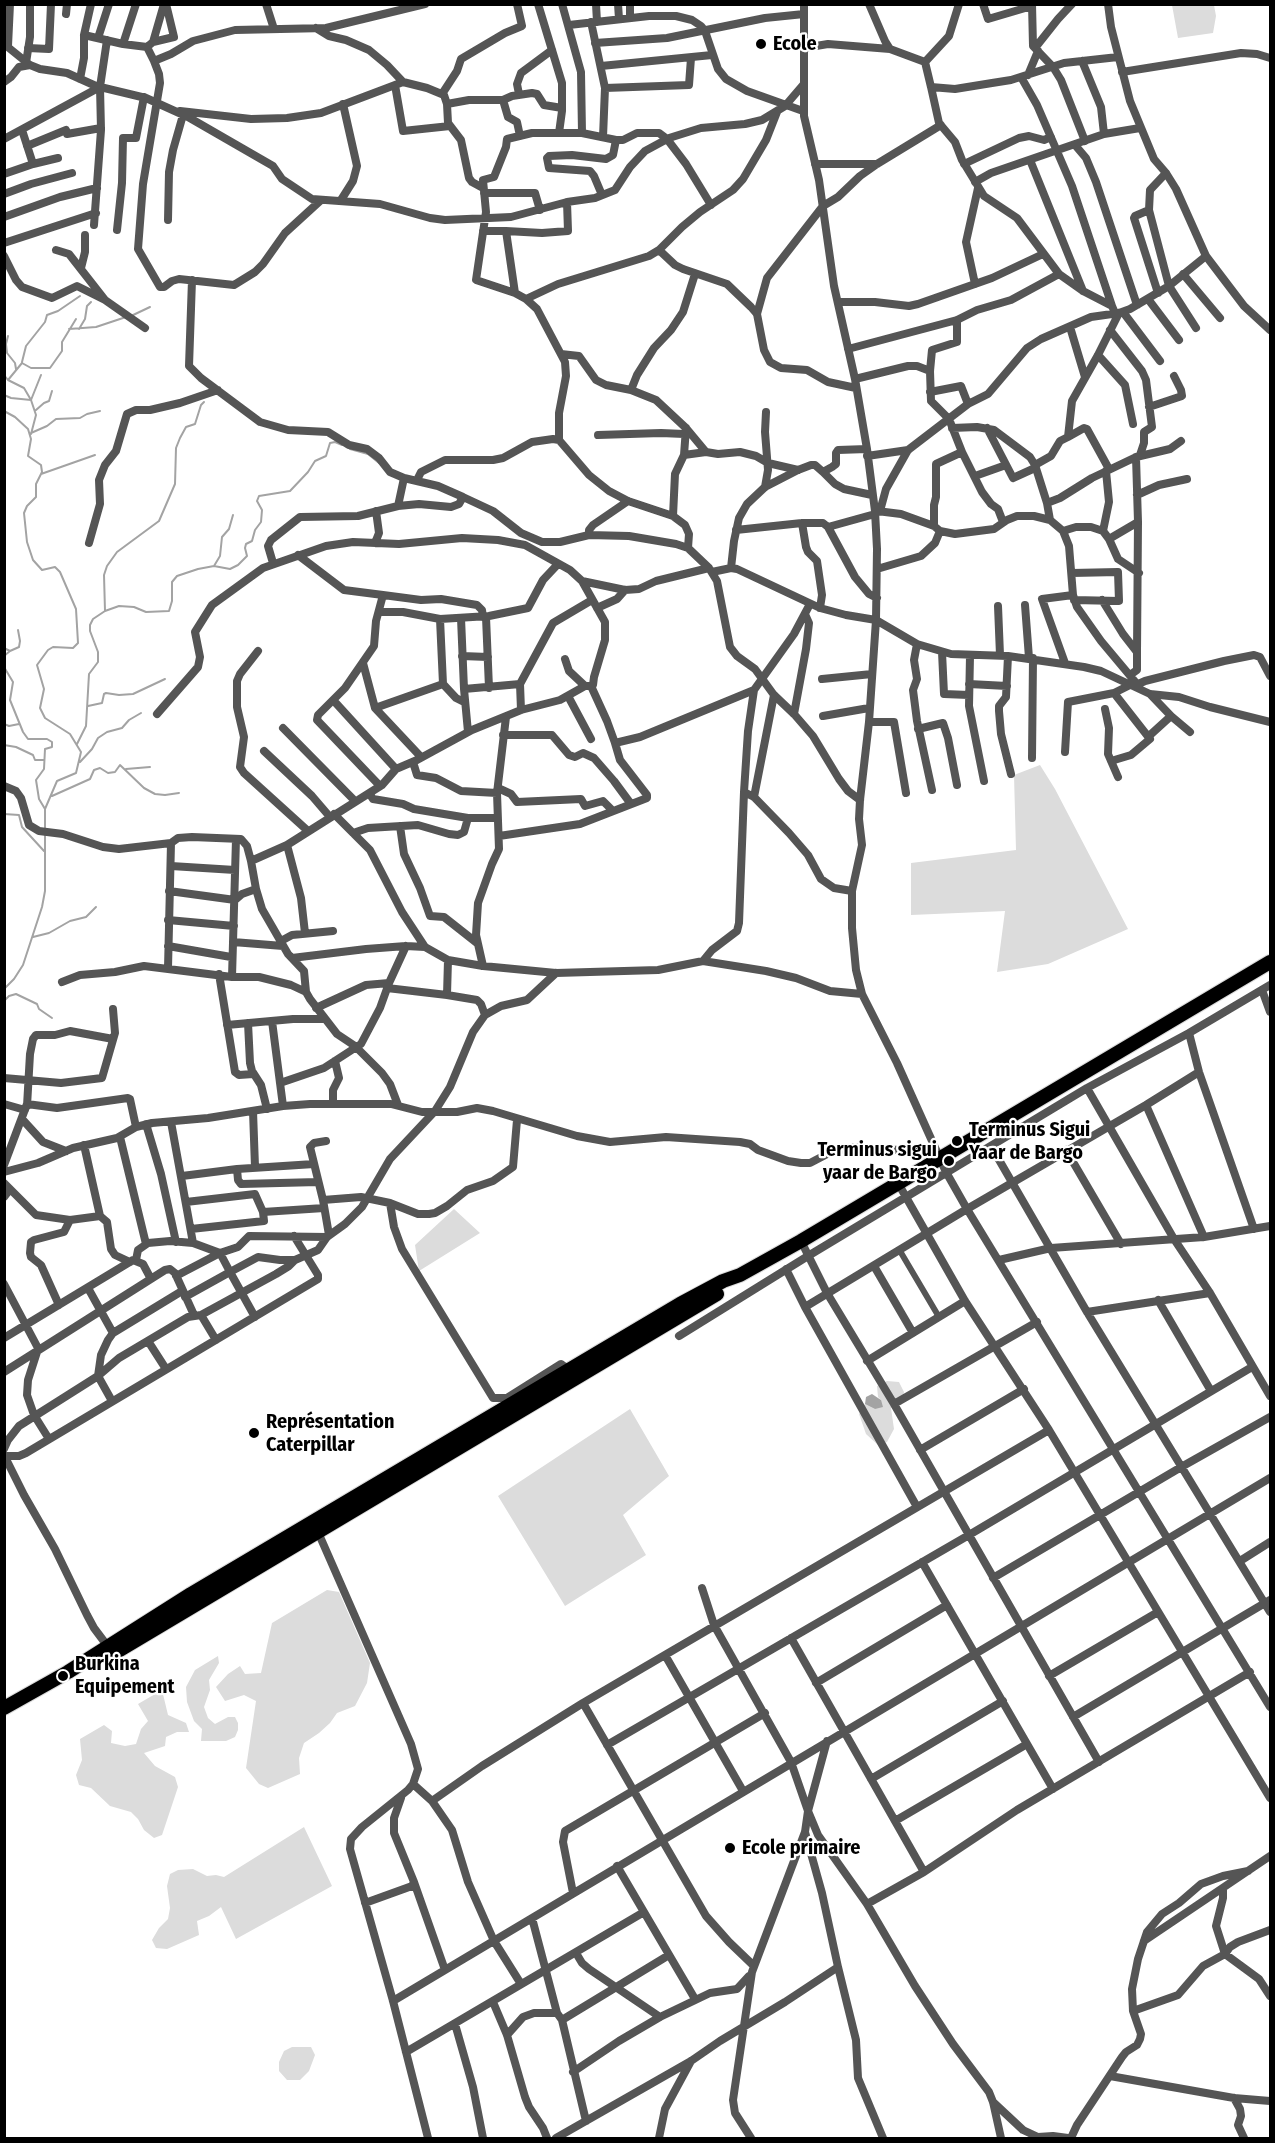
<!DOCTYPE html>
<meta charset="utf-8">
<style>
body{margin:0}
#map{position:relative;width:1275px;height:2143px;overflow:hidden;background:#fff;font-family:"Fira Sans Condensed",sans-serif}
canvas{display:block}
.frame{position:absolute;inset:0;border:6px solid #000;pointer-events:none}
</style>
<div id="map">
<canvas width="1275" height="2143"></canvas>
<div class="frame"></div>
</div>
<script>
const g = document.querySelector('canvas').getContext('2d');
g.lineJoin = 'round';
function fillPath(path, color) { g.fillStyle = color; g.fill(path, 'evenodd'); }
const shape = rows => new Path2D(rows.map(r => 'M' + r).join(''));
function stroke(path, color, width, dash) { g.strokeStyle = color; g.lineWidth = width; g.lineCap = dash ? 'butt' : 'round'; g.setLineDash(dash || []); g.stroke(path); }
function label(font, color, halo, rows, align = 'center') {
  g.font = font + ' "Fira Sans Condensed",sans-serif'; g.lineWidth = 4.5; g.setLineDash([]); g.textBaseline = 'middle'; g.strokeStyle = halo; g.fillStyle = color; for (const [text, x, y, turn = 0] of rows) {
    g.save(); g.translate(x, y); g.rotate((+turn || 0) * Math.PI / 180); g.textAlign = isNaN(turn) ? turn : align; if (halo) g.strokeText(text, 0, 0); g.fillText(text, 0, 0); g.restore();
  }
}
fillPath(shape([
 [1172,5,1214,5,1216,16,1213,33,1178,38],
 [1040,765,1055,789,1128,929,1048,964,997,972,1005,911,911,915,911,863,1016,850,1014,775],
 [454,1209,480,1233,419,1271,415,1245],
 [887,1381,899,1382,904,1392,902,1404,891,1408,894,1429,887,1442,878,1445,866,1434,859,1414,865,1404,875,1409,881,1400,878,1397,877,1386],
 [630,1409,669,1476,623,1515,646,1555,565,1606,498,1496],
 [327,1590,339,1592,370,1663,367,1683,355,1706,337,1713,330,1723,319,1733,304,1743,299,1758,300,1774,268,1788,259,1784,246,1768,256,1701,244,1695,225,1701,216,1687,228,1674,240,1666,245,1674,261,1673,272,1623],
 [218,1656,219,1663,209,1680,210,1690,204,1707,208,1718,215,1724,228,1717,235,1717,238,1723,238,1730,235,1737,226,1741,201,1741,202,1729,194,1721,187,1702,186,1687,195,1670],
 [162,1690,168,1715,186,1723,189,1732,177,1732,166,1737,165,1746,144,1753,155,1766,175,1777,178,1787,162,1835,154,1838,144,1830,138,1819,131,1812,110,1806,91,1788,79,1785,76,1775,82,1760,80,1739,104,1725,112,1731,111,1743,125,1746,136,1744,141,1729,148,1721,138,1704],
 [304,1827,332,1886,236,1939,221,1907,209,1916,197,1921,199,1935,167,1949,156,1948,152,1940,159,1928,168,1919,170,1908,167,1886,170,1874,178,1870,193,1869,207,1876,216,1875,224,1877],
 [292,2047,311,2047,315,2055,309,2071,300,2080,287,2080,279,2071,279,2062,284,2051]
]), '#dcdcdc');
fillPath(shape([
 [872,1394,881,1400,883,1407,875,1409,865,1404,866,1397]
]), '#a3a3a3');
stroke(shape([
 [131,316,150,307],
 [69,329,96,327,126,317],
 [79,329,85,319,87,306,91,302],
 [8,336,6,344,7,353,15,363,16,369],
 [22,362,26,346,45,322,47,315,58,311,80,296],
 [4,375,8,380,24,388,31,400,36,415,31,434],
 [8,380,22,363,31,368,50,368,62,351,62,342,76,319],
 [4,395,11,398,31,400,41,375],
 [36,410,44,403,49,401,52,391],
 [4,411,15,417,28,429,31,439,28,456,41,465,42,472,36,484,36,497,27,506,24,513,27,542,33,560,42,570,55,567,60,572,76,609,78,643,73,648,53,647,48,650,37,665,44,689,40,708,45,718,70,734,81,752,76,773,57,781,45,809,45,891,42,907,23,965,14,979,4,989],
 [31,433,47,426,56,419,80,418,87,414,100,411],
 [350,449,368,454,379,463],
 [41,474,95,455],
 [214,566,220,556,222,537,229,529,233,515],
 [105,611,104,575,107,566,117,552,159,521,175,484,176,448,180,438,186,427,195,424,201,405,204,402],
 [4,648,10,651,4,656],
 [10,651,19,647,20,641,18,630],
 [4,667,13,682,10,700,23,732,28,739,47,739,52,742,52,747,45,749,44,769,36,780,39,799,45,809],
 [88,706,102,703,104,694,106,693,119,695,133,694,165,679],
 [4,724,9,726,19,724],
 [77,744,86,726,89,674,98,662,98,652,90,631,90,625,93,619,105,611,119,606,134,607,146,612,169,611,172,601,172,582,177,576,198,569,214,566,230,569,238,565,247,556,245,548,246,544,252,541,255,530,261,522,262,510,257,501,259,496,290,491,308,472,315,461,326,456,330,443,335,442,342,445],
 [4,745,16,747,33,755,35,760,44,760],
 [80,762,92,749,98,738,107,732,122,728,129,720,141,713],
 [126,769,150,767],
 [52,796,90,779,94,770,100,768,108,773,115,772,120,765,144,788,155,794,165,795,179,793],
 [4,814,19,815,22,827,44,851],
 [33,937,49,933,70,921,86,917,96,907],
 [4,1001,9,996,16,994,37,1004,39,1009,52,1018]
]), '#a3a3a3', 2);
const trunk = shape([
 [113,1654,717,1294],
 [4,1708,68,1672,191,1594,680,1304,723,1281,740,1275,801,1241,1270,962]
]);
stroke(trunk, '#dbdbdb', 16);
stroke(shape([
 [900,1251,939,1317]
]), '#555', 6);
stroke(shape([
 [266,4,274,29],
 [538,4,562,83,562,111,559,133],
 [562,4,581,72,582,133],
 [596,4,597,22],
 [618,4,619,19],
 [630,4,630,17],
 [804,4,804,116,819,180,834,286,855,379,867,449,875,511,877,549,876,620,869,722,860,800,859,819,862,845,852,891,852,928,856,970,862,994,897,1063,946,1172,967,1209,1270,1707],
 [869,4,885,41,890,49,925,62,931,87,955,89,992,83,1011,80,1064,63,1118,57],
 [983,4,988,19,1032,6],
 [1032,4,1033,46,1053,67,1061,80,1085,141],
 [1108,4,1111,27,1130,101,1154,159,1166,173,1176,189,1206,256,1244,306,1270,330],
 [66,14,67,4],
 [591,22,605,88,603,137],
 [569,25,649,16,676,16,692,20,701,26,705,31,718,69,726,79,747,91,803,111],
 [316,28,329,36,346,40,369,50,387,65,403,82,427,88,444,95,447,104,448,123,461,140,469,178,472,182,483,188],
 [84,35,123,44,147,47],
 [98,38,109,4],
 [153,42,164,4],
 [595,43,667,38,765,18,804,14],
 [4,44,30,65,40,69,67,73,96,86,146,98,188,117,273,166,282,179,312,199,380,204,430,218,445,220,511,217,567,202,595,198,615,190,630,167,645,151,669,138,701,128,745,124,762,120,785,106,803,85],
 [123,44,136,4],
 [8,46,10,4],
 [28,48,49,49,51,4],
 [804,48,828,44,890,49],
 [1035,48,1058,19,1072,4],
 [154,61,147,47,153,42,174,37,166,4],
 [1082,61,1101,107,1104,134],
 [925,62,949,36,959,4],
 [26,63,30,37,30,4],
 [601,66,712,55],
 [1122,72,1241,53,1257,54,1270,58],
 [1028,75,1038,51],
 [1021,77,1037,105,1072,186,1112,306],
 [80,79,84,58,84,35,91,4],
 [4,82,11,77,19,67,30,65],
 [395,85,403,131,450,126],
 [931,87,939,123,955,142,962,160,984,196,1017,218,1059,274,1083,291,1112,306,1115,313],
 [605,88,689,85,691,58],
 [442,94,457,71,461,59,505,33,522,26,517,4],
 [519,94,517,84,521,73,552,50],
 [503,100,512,96,532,93,537,94,544,105,562,108],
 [447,104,469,100,503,100,508,117,517,122,520,136],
 [180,111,251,119,287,118,321,113,403,82],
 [22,130,33,164],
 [4,139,100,87],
 [1075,145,1086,158,1096,182,1137,305],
 [27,146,66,130,67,134,101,128],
 [1030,160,1083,291],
 [815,164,877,164],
 [964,164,1019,138,1029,136,1044,140,1051,137],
 [4,174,33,164,58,158],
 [975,182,991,173,1104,134,1140,128],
 [484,193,535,193,540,210],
 [4,194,31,184,72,173],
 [602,195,594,176,590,171,549,168,547,158,549,156,572,155,606,159,613,155,616,140],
 [341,200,353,181,357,166,343,104],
 [320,201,285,233,263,264,255,272,234,285,179,279,172,281,164,287,160,287,138,249,143,184,160,83,159,74,154,61,171,54,193,41,235,30,326,28,425,4],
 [1149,210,1169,286,1196,328],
 [4,217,60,197,97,188],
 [168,220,169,172,173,150,183,115],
 [94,225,101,130,100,87,107,40],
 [117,230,122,183,123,138,136,138,144,97],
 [483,231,506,231,515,293,526,299,537,309,565,362,566,376,559,413,559,440,589,475,609,491,628,501,673,516,685,525,689,534,688,548],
 [506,231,542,233,568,231,567,202],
 [4,243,96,213],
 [56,250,69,254,105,300,145,328],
 [659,250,675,265,683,269,727,284,751,307,757,314,764,350,770,362,781,368,807,370,828,382,856,388],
 [4,256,16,280,22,287,52,298,77,286,105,300],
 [81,268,85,252,85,235],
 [1183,274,1220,318],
 [192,280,189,366,201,378,260,422,288,430,328,432,349,445,367,449,379,458,390,472,404,478,438,486,463,497,493,511,521,533,542,542,560,542,589,535,629,536,676,544,688,548,709,568,717,581,730,647,737,656,755,669,774,695,794,714,813,736,839,779,848,791,860,800],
 [975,284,966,242,978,188],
 [515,293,476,280,486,212,483,180,494,177,506,147,507,139,532,133,582,133,616,140,623,140,637,133,659,133,667,139,686,164,711,205],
 [1158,293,1134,218,1135,216,1149,210,1150,190,1166,173],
 [526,299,558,284,649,256,659,250,682,227,700,212,733,190,743,179,766,140,777,112],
 [1148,299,1179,340],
 [838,302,875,302,909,306,918,304,992,278,1043,254],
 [1123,312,1160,361],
 [1119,313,1098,355,1072,401,1068,437,1060,441,1051,456,1035,465,1047,503,1050,520,1063,531,1069,546,1073,595,1077,607,1101,641,1137,684],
 [757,314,767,278,823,206,838,197,860,176,877,164,941,125],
 [957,320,957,342,932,350,930,371,931,401,949,419,962,452,982,492,991,504,998,509,1003,522],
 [1070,327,1085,377],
 [1110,330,1142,371,1146,380,1152,427,1144,432,1144,443,1140,455],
 [848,349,957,320,977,310,1011,300,1059,274],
 [561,354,579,356,596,380,606,385,631,390,656,400,686,428,706,452,718,454,740,452,756,456,768,463,798,470],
 [1098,355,1125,385,1133,424],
 [855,379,908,366,917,366,930,371],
 [631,390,637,375,654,348,671,330,683,312,695,274],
 [930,392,961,386,968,404],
 [1149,407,1182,396,1181,390,1174,376],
 [952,428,977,427,994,430,1030,457,1035,465],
 [987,428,1013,478,1035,468],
 [598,435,661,433,684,434],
 [1068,437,1084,428,1087,429,1109,469],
 [684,455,706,452],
 [867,456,908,450],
 [823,472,835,484,844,489,872,495],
 [975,476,1006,465],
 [417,480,421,472,445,460,493,460,503,458,532,442,553,439,559,440],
 [765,487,768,470,765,432,766,412],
 [1137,495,1159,485,1187,479],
 [1047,503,1060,498,1092,478,1136,457,1170,449,1181,441],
 [398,506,419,504,451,507,459,504,463,497],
 [877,511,901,514,934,526,940,531,955,534,994,529,1007,520,1017,516,1034,516,1050,520],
 [880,511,886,489,908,450,968,404,988,394,1027,348,1041,339,1091,317,1119,313,1130,309,1169,286,1206,256],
 [673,516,675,474,684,455,686,428],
 [802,523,806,547,808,552,817,561,822,595,820,608],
 [934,526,934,505,936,497,936,464,962,452],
 [828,527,875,514],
 [736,530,802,523,823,523,828,527,855,577,869,594,877,598],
 [1063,531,1076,527,1091,527,1103,531,1109,539,1118,559,1139,573],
 [1103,531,1109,502,1106,471],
 [589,535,589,530,593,525,628,501],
 [1109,539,1138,522,1136,457],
 [89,543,100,504,99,480,105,465,116,451,127,414,136,410,150,410,180,403,218,390],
 [375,543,379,533,376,511],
 [298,555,344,590,383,595,376,621,374,646,345,688,318,715,317,720,380,786],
 [273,563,268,546,271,540,300,517,358,516,398,506,404,478],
 [731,568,734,541,739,518,747,504,765,487,798,470,811,465,815,465,823,472,832,467,836,464,836,453,838,450,867,449],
 [877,569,921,556,935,543,940,531],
 [712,572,731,568,737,569,820,608,846,615,876,620,917,644,951,654,1008,656,1084,667,1101,671,1150,694,1179,697,1210,707,1270,722],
 [1072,573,1118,572,1119,601,1074,600],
 [582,581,605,622,605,640,594,677,593,685,591,686],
 [383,595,421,600,441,599,477,605,482,610,483,617],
 [1102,600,1123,634,1137,652,1137,670,1130,675],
 [810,604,794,634,754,690,748,731,744,792,754,797,789,833,808,855,821,879,834,888,852,891],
 [1025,605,1029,658],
 [998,606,1000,655],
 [597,608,617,599,625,590],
 [379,612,403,612,440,619,443,684,456,698,464,702],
 [486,617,489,688],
 [461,618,464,689],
 [440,619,489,616,528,608,543,580,558,564],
 [917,644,914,660,917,679,913,690,917,721,932,790],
 [258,651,240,674,237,681,237,707,244,737,240,767,244,773,308,831],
 [942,652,944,694,969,695],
 [1137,652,1138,522],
 [462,656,488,657],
 [970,656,969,706,984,781],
 [1008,656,1006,697,999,706,999,711,1001,734,1011,774],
 [565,659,569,671,585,686],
 [363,663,375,708,421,757],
 [1065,663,1042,599,1073,595],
 [822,679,872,674],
 [520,684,521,710],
 [969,684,1007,686],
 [1134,686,1145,681,1224,661,1254,655,1260,657,1270,676],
 [1150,694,1171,716,1190,732],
 [568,696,591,739],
 [334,701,396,769],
 [375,708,443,684],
 [1105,709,1109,728,1108,754,1118,777],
 [157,714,198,667,200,657,195,632,212,605,263,568,326,546,353,542,399,544,462,538,498,540,525,545,570,570,582,581,625,590,639,589,656,581,709,568],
 [794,714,806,649,809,623,805,614],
 [823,716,869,708],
 [869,722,894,722,906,793],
 [283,728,355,801],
 [918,729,943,723,948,738,957,785],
 [468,732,464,689,520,684,553,623,592,600],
 [503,735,552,735,569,755,575,757,583,753,594,758,614,781,631,804],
 [1149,736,1171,716],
 [264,751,312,796,330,817],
 [1065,752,1068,702,1114,693,1130,685],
 [1032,758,1033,658],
 [1111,761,1131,755,1150,739,1114,693],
 [413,762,417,775,436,778,461,791,497,793],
 [4,786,16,791,21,798,29,825,39,831,63,834,103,847,119,849,171,843,178,838,192,837,241,839,247,846,251,861],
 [498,788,511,794,517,802,581,799,585,806,603,801,613,811],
 [369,793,373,799,403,804,414,809,468,818,497,818],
 [754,797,774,695],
 [334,814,370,850,402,912,425,947],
 [400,826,404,854,420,888,430,916,444,917,477,943],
 [353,833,368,828,418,825,449,834,458,835,464,832,468,818],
 [499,836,580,824,647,798,647,795,620,760,615,743],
 [287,845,301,898,305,933],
 [171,866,235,870],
 [169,891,235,900,242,894,256,889],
 [168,920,234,926],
 [281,941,292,935,333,931],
 [233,942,283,946],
 [168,946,231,957],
 [292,958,366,949,406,946,425,947,448,960,483,966,556,973,658,970,703,961,766,971,796,978,830,991,862,994],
 [703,961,712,950,737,931,739,923,744,792],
 [483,966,476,935,478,903,492,864,499,849,497,793,506,717],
 [168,968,171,843],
 [219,974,235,1072,239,1075,253,1074],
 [232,977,236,839],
 [62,982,80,975,115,972,144,966,232,977,259,977,291,985,306,992],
 [387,988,447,995,477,1000,481,1004,485,1015],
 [1262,990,1270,1012],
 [447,995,448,960],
 [316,1008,366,985,389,983],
 [272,1021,283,1106],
 [248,1023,250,1063,252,1071,261,1085,267,1109],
 [227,1025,293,1019,324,1019],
 [1189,1033,1199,1072,1254,1229],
 [4,1078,61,1083,102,1078,115,1033,113,1009],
 [280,1083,324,1068,361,1044,380,1008,389,983,406,946],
 [1087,1088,1174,1239,1210,1293,1270,1396],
 [4,1104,25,1110],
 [333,1104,333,1090,339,1078,335,1061],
 [398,1105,390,1084,382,1073,355,1046,337,1034,310,999,306,992,304,971,288,954,262,909,256,889,251,861,287,845,382,785,396,769,417,760,472,730,521,710,560,700,585,686,591,686,607,721,615,743,640,737,754,690],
 [1146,1105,1204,1237],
 [27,1106,30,1054,33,1039,36,1035,55,1035,70,1031,113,1039],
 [253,1111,255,1167],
 [22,1119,43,1142,66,1151],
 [171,1122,193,1243],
 [146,1124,161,1174,176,1242],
 [120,1137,146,1244],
 [84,1145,100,1216,107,1222,111,1249,115,1255,130,1262],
 [991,1146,1087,1312,1270,1612],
 [1066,1150,1121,1244],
 [4,1165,27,1104,57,1108,128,1098,130,1099,136,1127],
 [237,1169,238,1180,241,1184,318,1182],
 [4,1172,38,1163,73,1148,117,1138,136,1127,152,1123,208,1118,283,1106,310,1104,391,1104,422,1112,457,1112,477,1108,493,1111,577,1136,610,1142,666,1137,740,1142,750,1144,758,1150,788,1161,801,1163,810,1163,831,1152,854,1147,914,1151,936,1150],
 [182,1176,237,1169,314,1164],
 [4,1183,36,1215,70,1220,64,1232,34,1240,31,1242,30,1253,31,1257,41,1265,59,1305],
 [898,1183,965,1301,1049,1430,1270,1798],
 [4,1197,10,1189],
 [323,1200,310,1147,314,1143,326,1141],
 [186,1202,255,1194,263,1212],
 [390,1203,394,1227,402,1249,493,1398,507,1398,561,1364,569,1370],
 [70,1220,100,1216],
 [191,1229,264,1221,263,1212,324,1208],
 [329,1235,323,1200,361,1197,390,1203,418,1214,429,1214,435,1213,447,1206,467,1190,493,1181,513,1167,517,1120],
 [801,1241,827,1293,894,1404,1099,1762],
 [136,1260,138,1250,148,1243,170,1241,193,1243,220,1253,230,1272,258,1257,280,1260,295,1260,318,1250,327,1237,345,1224,362,1207,390,1159,435,1111,450,1087,473,1032,485,1015,501,1006,527,1000,556,973],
 [999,1260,1051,1248,1204,1237,1270,1226],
 [874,1266,913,1333],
 [786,1269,805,1307,917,1507],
 [176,1276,220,1253,238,1247,249,1236,327,1237],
 [4,1284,39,1350],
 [88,1288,113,1333],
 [185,1297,230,1272,255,1317],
 [1158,1300,1211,1391],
 [805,1307,967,1209,1146,1105,1199,1072],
 [1087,1312,1210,1293],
 [201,1315,216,1340],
 [679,1336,808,1256,1087,1088,1189,1033,1270,985],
 [4,1338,133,1260,143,1264,151,1279],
 [148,1341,166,1369],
 [37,1352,28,1380,27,1395,34,1415,49,1439],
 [867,1361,965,1301],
 [4,1372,165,1270,170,1269,175,1273,194,1315],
 [112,1401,98,1376,101,1355,108,1340,113,1333,182,1291],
 [894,1404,1037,1322],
 [4,1449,8,1440,19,1426,98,1376,119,1358,188,1317,201,1315,276,1274,289,1266,295,1260],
 [920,1450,1024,1389],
 [4,1455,24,1495,55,1549,87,1615,94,1628,109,1648],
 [5,1456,19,1456,26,1453,318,1279,318,1275,294,1236],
 [318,1532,411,1744,418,1769,413,1784,408,1790,362,1827,351,1839,350,1849,393,2001,428,2138],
 [1240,1561,1270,1542],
 [922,1562,1053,1789],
 [993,1578,1183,1466,1270,1417],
 [702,1588,714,1625,791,1762,808,1811,818,1835,867,1904,915,1986,953,2044,989,2092,993,2102,1001,2138],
 [791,1638,924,1872],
 [665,1655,743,1791],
 [1049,1676,1158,1612],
 [816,1683,947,1605],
 [583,1703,706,1916,729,1942,754,1966],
 [1073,1717,1270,1600],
 [607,1745,969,1535,1252,1367],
 [871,1779,1003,1701],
 [413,1784,432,1801,452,1830,468,1882,494,1941,521,1984],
 [432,1801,482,1766,583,1703,1049,1430],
 [895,1821,1027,1744],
 [617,1866,695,1999],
 [414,1882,445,1970],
 [1223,1889,1223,1898,1216,1926,1225,1954,1259,1979,1270,1996],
 [573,1893,563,1842,565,1831,765,1713],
 [365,1903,412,1886,414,1882,394,1833,394,1818,401,1798],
 [867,1904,924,1872,1017,1810,1250,1672],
 [532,1918,557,2013,562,2020,586,2121],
 [1144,1941,1270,1856],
 [576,1953,582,1963,589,1969,660,2017],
 [838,1967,856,2040,858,2078,883,2138],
 [393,2001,1270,1478],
 [493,2002,507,2035,525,2097,529,2107,543,2128,547,2138],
 [1133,2011,1178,1995,1203,1966,1225,1954,1230,1947,1238,1942,1270,1930],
 [562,2020,669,1955],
 [455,2024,473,2087,483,2138],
 [507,2035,523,2017,534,2013,557,2013],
 [406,2052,644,1912],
 [573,2072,619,2041,660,2017,710,1993,737,1989,749,1976],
 [1110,2076,1234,2098,1270,2101],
 [1234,2098,1240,2109,1241,2116,1238,2125,1244,2138],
 [993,2102,1023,2130,1038,2137,1053,2136,1068,2138],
 [556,2138,691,2061,720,2041,785,2002,838,1967,822,1893,805,1832],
 [659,2138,665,2109,691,2061],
 [751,2138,735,2113,733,2100,752,1972,805,1832,808,1811,827,1741],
 [1071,2138,1077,2125,1122,2057,1126,2052,1137,2045,1140,2039,1141,2034,1133,2011,1132,1989,1138,1959,1147,1932,1162,1914,1179,1903,1201,1884,1223,1876,1248,1871]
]), '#555', 8);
stroke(trunk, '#000', 14);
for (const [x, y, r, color] of [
 [761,44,6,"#000"],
 [957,1141,6,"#000"],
 [949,1161,6,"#000"],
 [254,1433,6,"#000"],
 [63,1676,6,"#000"],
 [730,1848,6,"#000"]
]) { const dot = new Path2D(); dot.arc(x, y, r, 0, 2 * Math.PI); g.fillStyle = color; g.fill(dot); stroke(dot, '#fff', 2); }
label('bold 20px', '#000', '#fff', [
 ["Ecole",773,44],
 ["Terminus Sigui",969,1130],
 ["Yaar de Bargo",969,1153],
 ["Terminus sigui",937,1150,"right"],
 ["yaar de Bargo",937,1173,"right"],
 ["Représentation",266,1422],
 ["Caterpillar",266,1445],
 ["Burkina",75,1664],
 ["Equipement",75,1687],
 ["Ecole primaire",742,1848]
], 'left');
</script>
